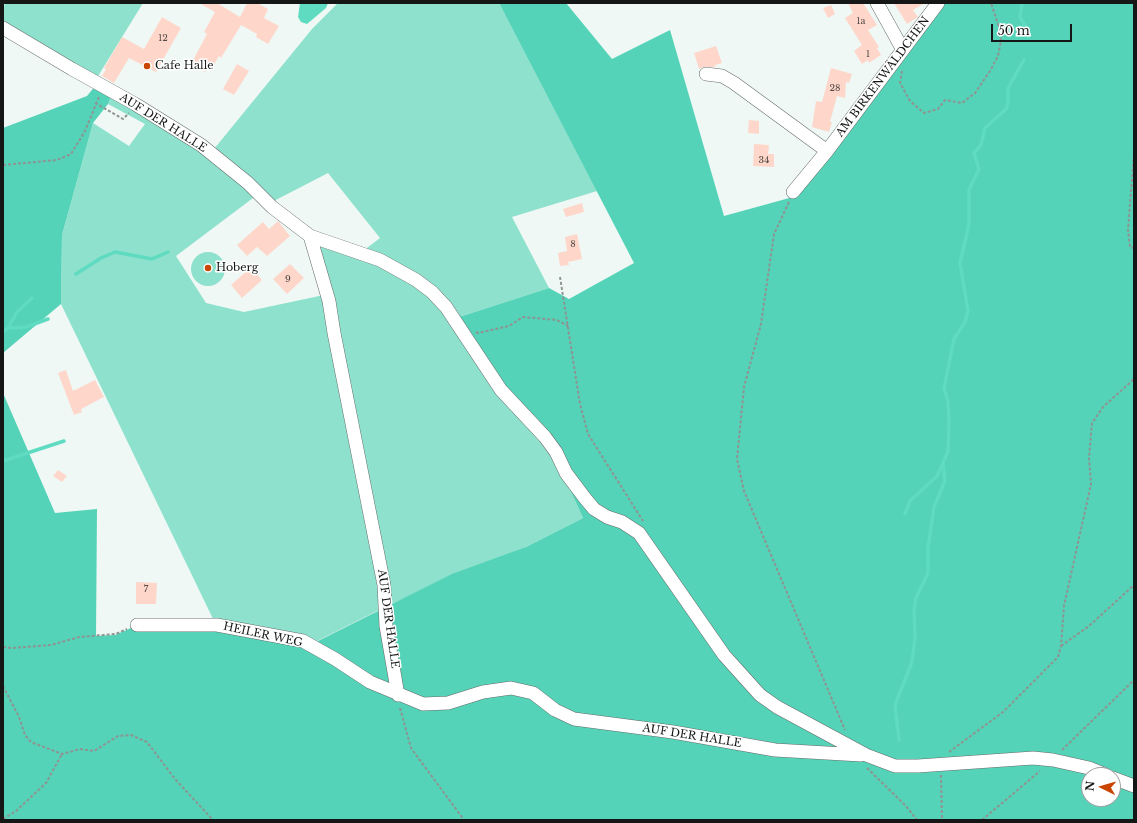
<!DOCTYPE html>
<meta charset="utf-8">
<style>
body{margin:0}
#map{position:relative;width:1137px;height:823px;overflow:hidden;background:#eff8f5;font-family:"Libre Baskerville",serif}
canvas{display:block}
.frame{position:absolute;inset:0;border:4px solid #141716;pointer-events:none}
.north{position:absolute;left:1081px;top:767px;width:40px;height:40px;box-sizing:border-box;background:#fff;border:1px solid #a1a2a2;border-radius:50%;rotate:275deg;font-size:11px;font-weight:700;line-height:16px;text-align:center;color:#141716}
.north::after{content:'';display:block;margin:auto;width:14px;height:18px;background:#ca4500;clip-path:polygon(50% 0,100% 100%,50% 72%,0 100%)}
.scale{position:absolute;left:991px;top:24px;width:81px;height:18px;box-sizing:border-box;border:2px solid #141716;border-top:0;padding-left:5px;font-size:12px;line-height:14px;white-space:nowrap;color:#141716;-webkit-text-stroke:3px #fff;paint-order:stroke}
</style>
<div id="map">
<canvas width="1137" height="823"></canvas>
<div class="frame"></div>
<div class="north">N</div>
<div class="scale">50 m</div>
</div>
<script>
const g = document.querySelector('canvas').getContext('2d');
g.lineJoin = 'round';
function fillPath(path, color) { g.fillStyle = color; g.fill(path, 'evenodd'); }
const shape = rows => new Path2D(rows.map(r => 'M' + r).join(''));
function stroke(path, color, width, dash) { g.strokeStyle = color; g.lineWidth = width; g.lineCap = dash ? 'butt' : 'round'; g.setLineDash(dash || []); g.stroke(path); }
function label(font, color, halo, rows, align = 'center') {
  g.font = font + ' "Libre Baskerville",serif'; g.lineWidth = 3; g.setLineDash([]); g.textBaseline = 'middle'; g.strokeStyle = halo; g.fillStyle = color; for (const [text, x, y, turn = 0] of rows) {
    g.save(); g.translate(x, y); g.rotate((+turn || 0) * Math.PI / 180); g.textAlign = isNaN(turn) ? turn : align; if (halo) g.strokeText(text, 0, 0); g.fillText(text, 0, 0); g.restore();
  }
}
fillPath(shape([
 [5,3,143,3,95,81,3,26,3,10],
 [338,3,499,3,597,191,512,217,549,288,456,318,447,307,363,251,380,238,328,173,270,203,214,149,312,29],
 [112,94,170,126,257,195,176,256,206,303,244,312,324,295,385,607,311,644,215,623,61,304,62,235,93,123,129,146,145,124,108,104],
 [321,244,350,251,431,294,486,373,561,470,583,518,526,547,389,605,317,251],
 '191 269a17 17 0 1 1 34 0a17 17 0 1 1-34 0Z'
]), '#8ee1cc');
fillPath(shape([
 [499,3,566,3,612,59,670,30,724,216,793,197,942,3,1134,3,1134,820,3,820,3,393,55,513,97,509,96,636,115,635,138,625,217,627,310,645,452,574,526,547,583,518,561,470,526,424,456,318,549,288,569,299,634,263],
 [1089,775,1113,775,1113,799,1089,799],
 [96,85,112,94,108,104,93,123,62,235,61,304,3,353,3,128,87,96]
]), '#55d3b8');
fillPath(shape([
 [300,3,328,3,326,8,307,24,301,22,298,17]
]), '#5edbc0');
stroke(shape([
 [1022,3,1020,17,1029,32,1028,37],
 [76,274,101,258,115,252,152,259,168,252],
 [8,328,17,312,32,298],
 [3,332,8,328,26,327,48,319],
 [3,461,64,441],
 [905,514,910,501,937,476,943,463],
 [899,740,895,705,912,662,915,637,914,609,916,598,928,573,928,548,934,507,945,481,943,463,948,451,949,422,948,401,944,389,954,339,965,322,968,311,960,263,969,224,969,190,979,169,974,153,981,145,985,128,1006,109,1008,103,1008,88,1024,60]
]), '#5edbc0', 3.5);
fillPath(shape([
 [199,3,217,3,240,17,247,3,257,3,268,9,264,18,279,26,268,44,256,37,257,34,241,25,221,58,219,56,213,66,210,64,205,72,191,64,207,34,204,32,215,12],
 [848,3,863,3,877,25,868,30,879,47,877,48,881,55,869,63,868,60,862,64,854,51,862,45,845,18,853,13],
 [894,3,925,3,913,10,918,17,907,24],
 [831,5,835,14,828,18,823,8],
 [162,17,181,28,156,72,129,58,114,83,102,76,106,69,104,68,122,37,144,49],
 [716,46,722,63,715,65,716,67,703,67,699,69,694,53],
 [237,64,249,71,234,95,223,89],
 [831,68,852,74,849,83,846,82,845,98,837,96,830,122,832,122,829,132,812,127,816,101,822,102],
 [749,120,759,121,759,134,748,133],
 [754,144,769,145,768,154,774,154,774,167,753,166],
 [582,203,584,212,566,217,563,209],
 [278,221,290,236,267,256,257,247,247,256,237,245,263,222,269,229],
 [577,234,582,259,568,262,569,265,560,266,558,253,567,251,565,237],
 [290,264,304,278,287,294,273,279],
 [251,267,262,280,242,298,231,285],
 [66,370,73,391,95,380,104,397,81,409,82,412,74,415,58,373],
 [58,470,67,476,62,482,53,476],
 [136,582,157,583,156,604,136,604]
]), '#fed7ca');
const minor = shape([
 [877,3,903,50],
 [3,28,72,69,135,104,201,145,248,183,272,207,310,236,380,260,416,280,432,292,446,307,501,390,545,437,556,452,566,473,584,497,594,509,607,517,622,522,639,533,724,655,760,695,777,707,866,755,895,766,918,766,1033,758,1053,760,1089,768,1106,775],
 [706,74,722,76,734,83,827,151],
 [793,192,827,151,938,3],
 [310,236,329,301,334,333,384,585,386,626,398,695],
 [137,625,217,625,303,641,335,659,370,682,423,704,448,703,483,692,511,688,533,693,555,710,574,719,673,732,775,750,861,755],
 [1113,778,1134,786]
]);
stroke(minor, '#656c6a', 14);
stroke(shape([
 [3,5,3,3],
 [902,71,900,83,910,101,924,113,938,109,945,100,962,103,975,93,990,71,998,56,1001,41,999,27,991,3],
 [95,103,123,119,129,113],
 [1134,154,1128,230,1130,247,1134,248],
 [3,165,57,160,71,154,85,131,99,97],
 [789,202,774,234,761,324,744,387,737,459,744,491,845,730],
 [560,277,580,404,588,434,643,521],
 [476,332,478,333,509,326,523,317,557,320,568,326],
 [1061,646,1089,626,1134,585],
 [3,647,12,648,51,645,79,637,116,634,127,629],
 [3,686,19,717,25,735,31,742,62,754,80,749,94,751,118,736,131,735,147,742,175,779,213,820],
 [400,708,411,748,464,820],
 [1062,750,1134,680],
 [949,752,1003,712,1058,657,1061,646,1064,606,1091,484,1089,458,1092,423,1103,407,1134,379],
 [867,768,906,806,917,820],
 [941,775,942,820],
 [3,819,16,811,46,783,62,754],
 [982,820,1040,771]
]), '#8d9491', 2, [3, 2]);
stroke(minor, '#fff', 13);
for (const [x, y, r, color] of [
 [147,66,4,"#ca4500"],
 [208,268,4,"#ca4500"]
]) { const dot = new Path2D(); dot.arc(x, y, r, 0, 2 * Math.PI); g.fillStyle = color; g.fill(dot); stroke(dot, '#fff', 1.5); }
label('9px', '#4e4743', null, [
 ["1a",861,21],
 ["12",163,38],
 ["1",868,54],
 ["28",835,88],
 ["34",764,160],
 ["8",573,244],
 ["9",288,279],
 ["7",146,589]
]);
label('11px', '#141716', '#fff', [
 ["Cafe Halle",155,66],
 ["Hoberg",216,268]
], 'left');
label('11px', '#141716', '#fff', [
 ["AM BIRKENWÄLDCHEN",883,77,-53],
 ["AUF DER HALLE",163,123,32],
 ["AUF DER HALLE",388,619,82],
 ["HEILER WEG",263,635,12],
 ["AUF DER HALLE",692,736,9]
]);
</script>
